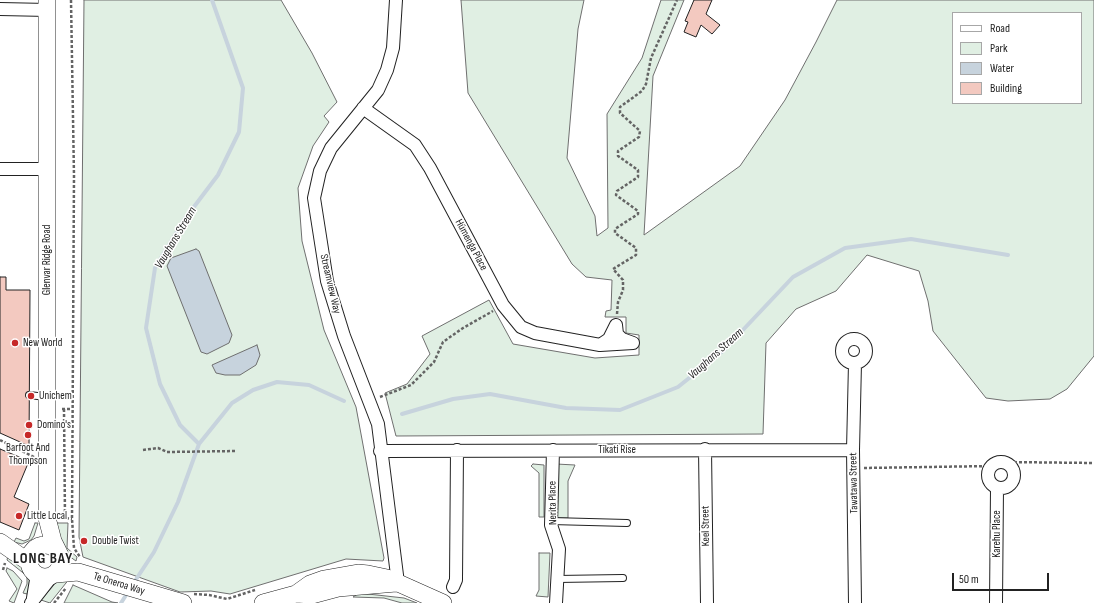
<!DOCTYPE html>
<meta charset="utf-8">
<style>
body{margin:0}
#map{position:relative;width:1094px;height:603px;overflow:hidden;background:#fff;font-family:"Sofia Sans Condensed",sans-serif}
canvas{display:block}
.legend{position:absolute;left:952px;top:12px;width:130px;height:92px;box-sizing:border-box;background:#fff;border:1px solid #a7a7a7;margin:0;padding:5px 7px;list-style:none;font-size:12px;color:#222}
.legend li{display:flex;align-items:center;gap:8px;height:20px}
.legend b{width:20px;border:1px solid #a7a7a7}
.scale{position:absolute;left:952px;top:573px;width:97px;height:18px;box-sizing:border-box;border:2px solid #222;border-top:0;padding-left:5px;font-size:12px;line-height:14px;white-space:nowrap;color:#222;-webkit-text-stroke:3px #fff;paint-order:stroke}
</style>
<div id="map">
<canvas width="1094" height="603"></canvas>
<ul class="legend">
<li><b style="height:5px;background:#fff"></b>Road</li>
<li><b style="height:11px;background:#e0efe3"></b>Park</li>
<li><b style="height:11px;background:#c7d3dd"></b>Water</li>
<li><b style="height:11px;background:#f3c9c0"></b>Building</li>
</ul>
<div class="scale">50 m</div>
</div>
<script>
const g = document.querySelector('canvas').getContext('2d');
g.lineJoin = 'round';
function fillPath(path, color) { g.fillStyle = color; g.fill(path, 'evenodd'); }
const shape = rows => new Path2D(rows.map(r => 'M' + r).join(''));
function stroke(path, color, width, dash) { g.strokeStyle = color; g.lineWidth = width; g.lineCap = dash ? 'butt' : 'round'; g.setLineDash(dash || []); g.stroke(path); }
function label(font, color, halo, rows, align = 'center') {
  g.font = font + ' "Sofia Sans Condensed",sans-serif'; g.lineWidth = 3; g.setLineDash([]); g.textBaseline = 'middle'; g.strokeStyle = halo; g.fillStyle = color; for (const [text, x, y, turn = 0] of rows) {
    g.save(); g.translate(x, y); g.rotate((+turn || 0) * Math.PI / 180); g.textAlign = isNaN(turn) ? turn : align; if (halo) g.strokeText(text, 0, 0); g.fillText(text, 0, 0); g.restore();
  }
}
const green = shape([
 [84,0,281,0,312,53,337,102,324,116,329,122,313,146,298,188,302,241,324,330,356,407,384,558,383,561,346,559,230,594,211,591,180,592,83,557,79,537,84,0],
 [461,0,584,0,578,29,567,158,595,216,597,236,608,228,607,114,642,58,661,0,684,0,653,76,644,235,740,166,785,100,816,42,837,0,1094,0,1094,356,1067,389,1050,399,1008,401,986,398,933,331,928,301,919,271,867,255,836,291,796,309,766,343,763,434,396,436,385,393,407,384,430,354,422,336,489,300,513,344,595,358,639,355,639,335,626,333,626,317,605,317,606,311,611,310,612,280,586,277,572,264,468,93,461,0],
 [953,13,1081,13,1081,103,953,103,953,13],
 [533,464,544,465,544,517,539,517,539,473,531,466,533,464],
 [556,464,575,465,568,481,568,518,555,518,556,464],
 [35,523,38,523,34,536,31,540,22,544,14,542,16,538,24,541,29,539,35,523],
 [56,523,68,523,67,548,77,557,76,561,66,554,61,547,56,523],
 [539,553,550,553,548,597,536,596,539,590,539,553],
 [8,556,29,571,31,577,31,587,27,594,23,593,27,584,27,576,7,560,8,556],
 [7,568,13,571,22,581,14,603,9,601,17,589,6,571,7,568],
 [70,578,50,603,41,600,59,579,70,578],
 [73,585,112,602,118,603,64,603,73,585],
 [359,593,404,598,417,603,402,603,384,598,353,597,359,593]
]);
fillPath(green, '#e0efe3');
stroke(green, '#6f6f6f', 1);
const water = shape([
 [196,249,199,251,232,335,229,343,207,354,201,352,167,266,171,258,196,249],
 [257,345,260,355,256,365,240,375,225,375,216,373,212,365,257,345]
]);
fillPath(water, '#c7d3dd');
stroke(water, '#6f6f6f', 1);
stroke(shape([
 [402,414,453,399,490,394,566,408,620,410,678,387,724,350,793,277,845,248,911,239,1008,255],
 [199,444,180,425,160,384,146,328,155,268,184,220,218,175,239,132,243,88,212,0],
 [133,584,154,552,178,502,199,444,232,403,253,390,277,382,309,385,344,401],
 [121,603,128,592]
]), '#c7d3dd', 4);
const building = shape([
 [694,0,712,0,706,14,720,25,712,34,701,25,696,37,684,32,688,22,685,21,694,0],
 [0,277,6,277,6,290,30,290,29,446,0,433,0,277],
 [0,449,29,461,14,497,29,504,19,530,0,522,0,449]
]);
fillPath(building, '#f3c9c0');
stroke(building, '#222', 1);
const lane = shape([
 [29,395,46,397],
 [551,521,627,523],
 [557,579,623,578]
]);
const street = shape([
 [396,0,393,48,387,70,378,90,331,148,320,171,314,198,327,281,344,336,378,424,398,583],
 [0,9,48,10],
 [363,108,415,145,430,168,503,305,521,327,535,333,600,345,633,343,622,339,617,334,616,325,609,339,600,345],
 [0,169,47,169],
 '842 351a12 12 0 1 1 24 0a12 12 0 1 1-24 0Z',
 [705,449,707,603],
 [553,450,551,525,559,549,556,603],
 [380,451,853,450],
 '988 475a13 13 0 1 1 26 0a13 13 0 1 1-26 0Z',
 [453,587,456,580,457,450],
 [33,598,36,580,34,573],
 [31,603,52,576],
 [855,603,853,450,855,363],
 [996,603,997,488]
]);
const secondary = shape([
 [47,0,47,518,53,541,58,551],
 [0,542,30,563],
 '29 561a16 16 0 1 1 32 0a16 16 0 1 1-32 0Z',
 [56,574,78,572,183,603],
 [296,594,310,584,324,579,358,573,368,574,387,578,443,603],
 [263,603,296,594,312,595,338,588,396,583]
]);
stroke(lane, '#222', 8);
stroke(street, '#222', 14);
stroke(secondary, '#222', 18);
stroke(shape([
 [71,0,74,176,72,519,74,548,80,557],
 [617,314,618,302,623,290,623,280,613,269,636,255,636,248,615,233,615,229,638,214,638,211,616,195,617,191,638,177,638,170,618,156,618,151,639,137,640,131,620,113,620,107,642,91,646,84,651,58,677,0],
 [380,397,411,385,434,362,443,342,463,328,493,311],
 [62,409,72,409],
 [64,409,65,518,72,519],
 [0,440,34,457],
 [143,450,158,448,167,452,237,451],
 [1004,462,1094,463],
 [864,468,991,466],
 [3,570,5,563],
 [194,594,209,595,227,599,255,590],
 [54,603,66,588]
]), '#646464', 2.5, [3, 2]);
stroke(lane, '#fff', 6);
stroke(street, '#fff', 12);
stroke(secondary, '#fff', 17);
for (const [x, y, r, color] of [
 [15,343,4,"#c62828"],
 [31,396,4,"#c62828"],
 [29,425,4,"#c62828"],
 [28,435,4,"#c62828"],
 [19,516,4,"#c62828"],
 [84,541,4,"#c62828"]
]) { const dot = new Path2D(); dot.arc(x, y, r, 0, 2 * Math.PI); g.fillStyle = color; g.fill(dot); stroke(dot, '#fff', 1.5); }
label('11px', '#222', '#fff', [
 ["Hūmenga Place",471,245,62],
 ["Glenvar Ridge Road",47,260,-90],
 ["Streamview Way",330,284,77],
 ["Tīkati Rise",617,450],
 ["Tawatawa Street",854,483,-91],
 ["Nerita Place",553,503,-91],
 ["Keel Street",706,526,-91],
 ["Karehu Place",997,534,-90],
 ["Te Oneroa Way",119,584,17]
]);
label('11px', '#222', '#fff', [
 ["New World",23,343],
 ["Unichem",39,396],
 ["Domino's",37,425],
 ["Barfoot And",28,448,"center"],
 ["Thompson",28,461,"center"],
 ["Little Local",27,516],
 ["Double Twist",92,541]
], 'left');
label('italic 12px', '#222', '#fff', [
 ["Vaughans Stream",176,238,-59],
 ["Vaughans Stream",716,354,-42]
]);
g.letterSpacing = '1px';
label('bold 15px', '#222', '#fff', [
 ["LONG BAY",43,559]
]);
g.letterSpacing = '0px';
</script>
